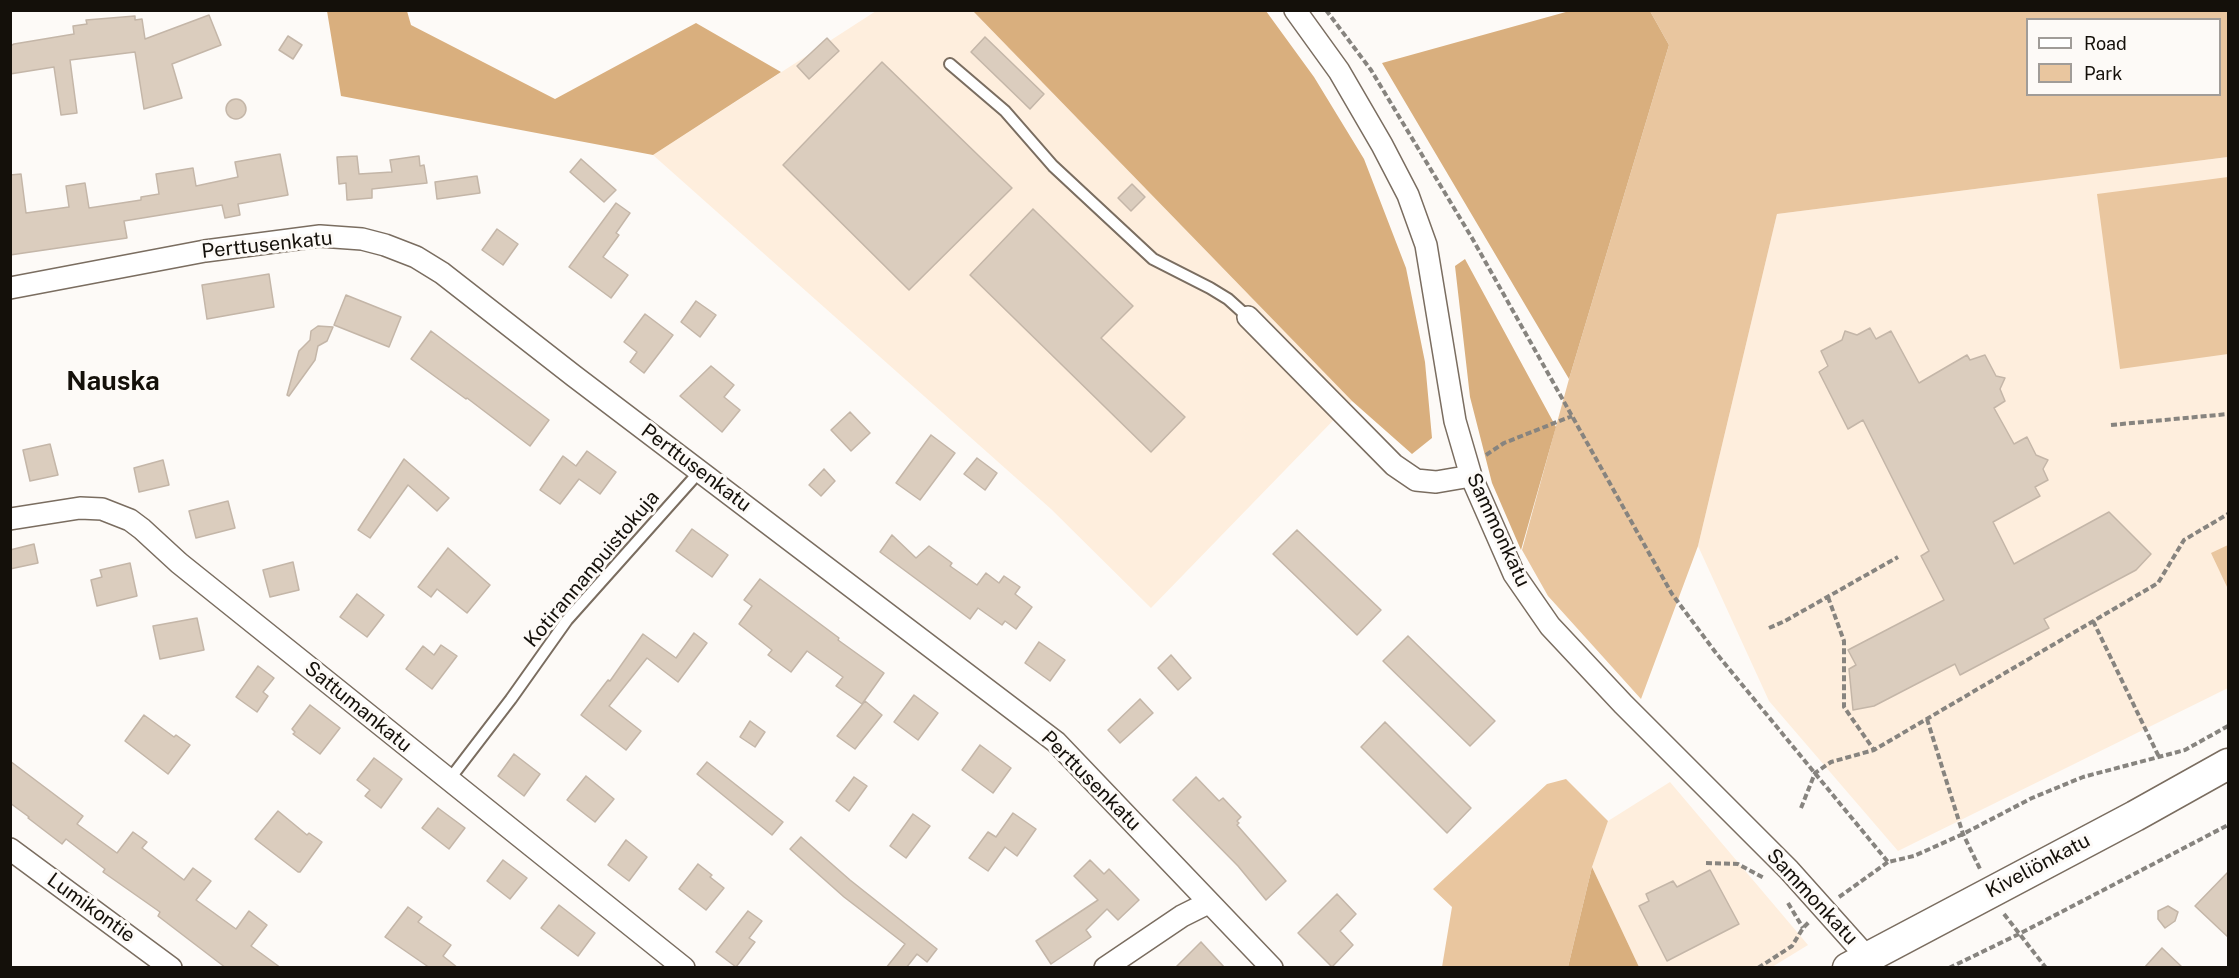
<!DOCTYPE html>
<meta charset="utf-8">
<style>
body{margin:0}
#map{position:relative;width:2239px;height:978px;overflow:hidden;background:#fdfaf7;font-family:"Public Sans",sans-serif}
canvas{display:block}
.frame{position:absolute;inset:0;border:12px solid #14100a;pointer-events:none}
.legend{position:absolute;left:2026px;top:18px;width:195px;height:78px;box-sizing:border-box;background:#fdfaf7;border:2px solid #a09c98;margin:0;padding:8px 10px;list-style:none;font-size:18px;color:#14100a}
.legend li{display:flex;align-items:center;gap:12px;height:30px}
.legend b{width:30px;border:2px solid #a09c98}
</style>
<div id="map">
<canvas width="2239" height="978"></canvas>
<div class="frame"></div>
<ul class="legend">
<li><b style="height:8px;background:#fff"></b>Road</li>
<li><b style="height:16px;background:#e9c69f"></b>Park</li>
</ul>
</div>
<script>
const g = document.querySelector('canvas').getContext('2d');
g.lineJoin = 'round';
function fillPath(path, color) { g.fillStyle = color; g.fill(path, 'evenodd'); }
const shape = rows => new Path2D(rows.map(r => 'M' + r).join(''));
function stroke(path, color, width, dash) { g.strokeStyle = color; g.lineWidth = width; g.lineCap = dash ? 'butt' : 'round'; g.setLineDash(dash || []); g.stroke(path); }
function label(font, color, halo, rows, align = 'center') {
  g.font = font + ' "Public Sans",sans-serif'; g.lineWidth = 6; g.setLineDash([]); g.textBaseline = 'middle'; g.strokeStyle = halo; g.fillStyle = color; for (const [text, x, y, turn = 0] of rows) {
    g.save(); g.translate(x, y); g.rotate((+turn || 0) * Math.PI / 180); g.textAlign = isNaN(turn) ? turn : align; if (halo) g.strokeText(text, 0, 0); g.fillText(text, 0, 0); g.restore();
  }
}
fillPath(shape([
 [876,11,973,11,1352,401,1151,608,1051,509,653,155],
 [2228,157,2228,688,1898,851,1769,701,1698,546,1777,214],
 [1670,782,1808,945,1772,967,1639,967,1592,867,1608,821]
]), '#feeedd');
fillPath(shape([
 [1650,11,2228,11,2228,157,1777,214,1698,546,1641,699,1548,596,1522,550,1569,379,1669,45],
 [2028,20,2220,20,2220,94,2028,94],
 [2228,177,2228,354,2120,369,2097,194],
 [2228,545,2228,589,2211,553],
 [1566,779,1608,821,1592,867,1568,967,1442,967,1452,907,1433,889,1547,784]
]), '#e9c69f');
fillPath(shape([
 [1573,10,1650,11,1669,45,1569,379,1382,63],
 [327,11,407,11,411,25,555,99,696,23,781,72,653,155,341,96],
 [973,11,1266,11,1314,77,1364,159,1406,268,1425,362,1432,438,1412,454,1352,401],
 [1465,259,1556,427,1521,550,1492,483,1470,397,1455,266],
 [1592,867,1639,967,1568,967]
]), '#d9af7e');
const building = shape([
 [209,15,221,45,172,64,182,98,144,109,135,52,70,60,77,113,61,115,54,67,10,74,10,46,14,44,74,34,73,26,87,24,86,20,135,16,135,20,142,19,145,39,209,15],
 [288,36,302,45,293,59,279,50,288,36],
 [985,37,1044,94,1030,109,971,52,985,37],
 [827,38,839,51,809,79,797,66,827,38],
 [882,62,1012,188,909,290,783,165,882,62],
 '226 109a10 10 0 1 1 20 0a10 10 0 1 1-20 0Z',
 [280,154,288,195,238,204,240,215,225,218,222,205,124,221,127,238,10,255,10,175,21,174,26,213,69,207,66,186,85,183,89,208,141,200,141,197,159,194,156,174,193,168,196,186,238,177,235,162,280,154],
 [357,156,359,174,392,172,390,160,419,156,420,166,424,165,427,183,372,189,372,198,347,200,346,183,339,184,337,157,357,156],
 [581,159,616,190,604,202,570,172,581,159],
 [477,176,480,193,437,199,435,182,477,176],
 [1132,184,1145,197,1131,211,1118,198,1132,184],
 [616,203,630,213,616,233,619,235,603,257,628,275,611,298,569,267,616,203],
 [1033,209,1133,306,1101,338,1185,417,1151,452,970,275,1033,209],
 [497,229,518,244,503,265,482,250,497,229],
 [269,274,274,307,207,319,202,285,269,274],
 [346,295,401,317,389,347,334,325,346,295],
 [696,301,716,315,700,337,681,322,696,301],
 [645,314,673,335,644,373,630,362,637,352,624,342,645,314],
 [318,326,333,327,327,341,318,346,315,360,289,396,287,395,299,351,310,340,311,331,318,326],
 [1870,328,1876,339,1891,331,1919,383,1967,355,1970,360,1985,355,1996,376,2005,378,2000,389,2005,401,1994,408,2014,444,2027,437,2036,455,2048,460,2043,469,2048,480,2035,487,2040,496,1993,522,2014,564,2109,512,2151,554,2136,570,2044,619,2049,628,1960,675,1955,664,1874,706,1853,710,1849,669,1856,665,1848,650,1944,600,1921,556,1929,551,1863,420,1848,429,1819,372,1828,366,1821,351,1842,340,1845,331,1857,335,1870,328],
 [431,331,549,420,530,446,467,398,466,399,411,359,431,331],
 [711,366,734,385,724,397,740,410,722,432,680,396,711,366],
 [850,412,870,433,851,451,831,430,850,412],
 [931,435,955,453,920,500,896,483,931,435],
 [50,444,58,475,30,481,23,450,50,444],
 [587,451,616,472,600,494,579,479,560,504,540,490,563,456,576,466,587,451],
 [977,458,997,473,985,490,964,474,977,458],
 [404,459,449,498,437,511,408,485,370,538,358,530,404,459],
 [163,460,169,485,139,492,134,468,163,460],
 [824,469,835,481,821,496,809,485,824,469],
 [228,501,235,528,196,538,189,511,228,501],
 [692,529,728,555,712,577,676,551,692,529],
 [1297,530,1381,610,1357,635,1273,554,1297,530],
 [892,535,916,558,929,546,952,563,950,566,977,585,986,573,999,583,1004,576,1020,587,1015,594,1032,607,1016,629,1005,621,1002,625,978,608,970,619,880,552,892,535],
 [34,544,38,563,10,569,10,550,34,544],
 [448,548,490,585,467,613,437,589,431,597,418,587,448,548],
 [293,562,299,590,270,597,263,570,293,562],
 [130,563,137,596,97,606,91,580,102,577,100,570,130,563],
 [760,579,839,638,838,640,884,673,862,704,836,686,843,677,807,651,791,672,768,655,772,650,739,624,752,606,744,600,760,579],
 [357,594,384,615,367,637,340,617,357,594],
 [197,618,204,650,160,659,153,626,197,618],
 [694,633,707,643,678,682,647,658,609,706,641,731,626,750,581,715,608,680,610,681,643,634,676,658,694,633],
 [1408,636,1495,721,1470,746,1383,661,1408,636],
 [1039,642,1065,660,1050,681,1025,663,1039,642],
 [441,645,457,656,432,689,406,669,423,646,434,655,441,645],
 [1171,655,1191,678,1178,690,1158,668,1171,655],
 [258,666,274,678,263,692,268,696,257,712,236,697,258,666],
 [914,695,938,713,918,740,894,722,914,695],
 [1140,699,1153,713,1120,743,1108,730,1140,699],
 [865,701,882,715,855,749,837,736,865,701],
 [310,705,340,728,320,754,293,734,295,732,292,729,310,705],
 [144,715,174,737,176,735,190,745,168,774,125,741,144,715],
 [750,721,765,732,755,747,740,737,750,721],
 [1385,722,1471,808,1447,833,1361,747,1385,722],
 [980,745,1011,768,993,793,962,770,980,745],
 [514,754,540,774,524,796,498,776,514,754],
 [374,758,402,779,381,808,365,796,370,790,357,780,374,758],
 [10,761,83,816,77,824,117,853,133,832,147,842,142,848,184,880,193,868,211,881,196,900,236,929,249,911,267,925,251,946,281,968,226,968,158,916,160,912,103,872,105,869,66,839,62,844,28,818,29,817,10,803,10,761],
 [707,762,783,822,772,835,697,774,707,762],
 [586,776,614,799,595,822,567,800,586,776],
 [854,777,867,786,849,811,836,801,854,777],
 [1196,777,1219,801,1223,798,1241,817,1237,821,1239,823,1237,825,1286,881,1266,900,1238,866,1173,800,1196,777],
 [438,808,465,828,449,849,422,828,438,808],
 [278,811,307,835,309,833,322,842,300,872,298,872,255,839,278,811],
 [1013,813,1036,829,1017,856,1005,847,988,871,969,858,988,832,996,837,1013,813],
 [913,814,930,826,906,858,890,846,913,814],
 [801,837,850,880,937,949,927,962,917,954,906,968,886,968,905,944,844,897,790,849,801,837],
 [626,840,647,857,629,881,608,865,626,840],
 [503,860,527,878,510,899,487,881,503,860],
 [1090,860,1104,874,1109,869,1139,900,1118,920,1107,909,1086,930,1091,937,1051,964,1036,941,1098,900,1074,876,1090,860],
 [698,864,712,875,710,877,724,888,706,910,679,889,698,864],
 [1710,870,1739,924,1667,961,1639,906,1649,901,1646,894,1673,881,1677,887,1710,870],
 [2229,871,2229,938,2195,906,2229,871],
 [1337,894,1356,914,1340,931,1353,945,1332,967,1298,933,1337,894],
 [559,905,595,933,578,956,541,928,559,905],
 [2168,906,2178,912,2175,921,2165,928,2158,919,2158,911,2168,906],
 [408,907,422,917,418,922,451,945,443,956,458,968,430,968,385,937,408,907],
 [748,911,762,921,749,938,755,942,736,967,716,952,748,911],
 [1201,942,1225,968,1175,968,1201,942],
 [2162,948,2183,968,2144,968,2162,948]
]);
fillPath(building, '#dbcdbe');
stroke(building, '#c4b6a8', 1.5);
const lane = shape([
 [950,64,1005,111,1053,166,1153,259,1210,288,1228,299,1248,317],
 [449,780,511,699,567,620,700,471]
]);
const street = shape([
 [1295,10,1339,71,1382,145,1408,195,1426,245,1455,421,1471,476,1514,574,1550,626,1623,704,1789,870,1866,956],
 [10,288,205,251,320,236,362,239,385,245,416,257,442,273,574,376,1056,742,1272,968],
 [1248,317,1394,465,1416,480,1436,482,1471,476],
 [10,519,80,508,102,509,130,520,142,529,179,563,684,968],
 [10,849,171,968],
 [1105,968,1182,916,1208,903]
]);
const secondary = shape([
 [1848,968,2135,816,2228,764]
]);
stroke(lane, '#7a6d60', 14);
stroke(street, '#7a6d60', 24);
stroke(secondary, '#7a6d60', 33);
stroke(shape([
 [1326,10,1371,70,1472,238,1672,594,1716,653,1888,862,1914,856,1963,834,2032,798,2083,777,2185,750,2228,726],
 [2111,425,2228,414],
 [1486,455,1504,443,1572,416],
 [1828,597,1844,641,1844,707,1874,750],
 [2093,621,2159,757],
 [1769,628,1785,621,1898,557],
 [1927,719,1963,834,1981,871],
 [1801,808,1815,773,1831,762,1874,750,2158,583,2184,540,2228,514],
 [1706,863,1738,864,1764,878],
 [1839,897,1888,862],
 [1788,903,1803,928],
 [2004,914,2046,968],
 [1758,968,1792,946,1803,928,1810,921],
 [1949,968,2019,934,2228,825]
]), '#87847f', 4, [6, 3]);
stroke(lane, '#fff', 10);
stroke(street, '#fff', 21);
stroke(secondary, '#fff', 30);
label('20px', '#14100a', '#fdfaf7', [
 ["Perttusenkatu",267,245,-6],
 ["Perttusenkatu",696,468,37],
 ["Sammonkatu",1498,530,65],
 ["Kotirannanpuistokuja",592,569,-50],
 ["Sattumankatu",358,707,39],
 ["Perttusenkatu",1091,781,45],
 ["Kiveliönkatu",2038,866,-28],
 ["Sammonkatu",1812,897,47],
 ["Lumikontie",91,908,36]
]);
label('bold 26px', '#14100a', '#fdfaf7', [
 ["Nauska",113,382]
]);
</script>
